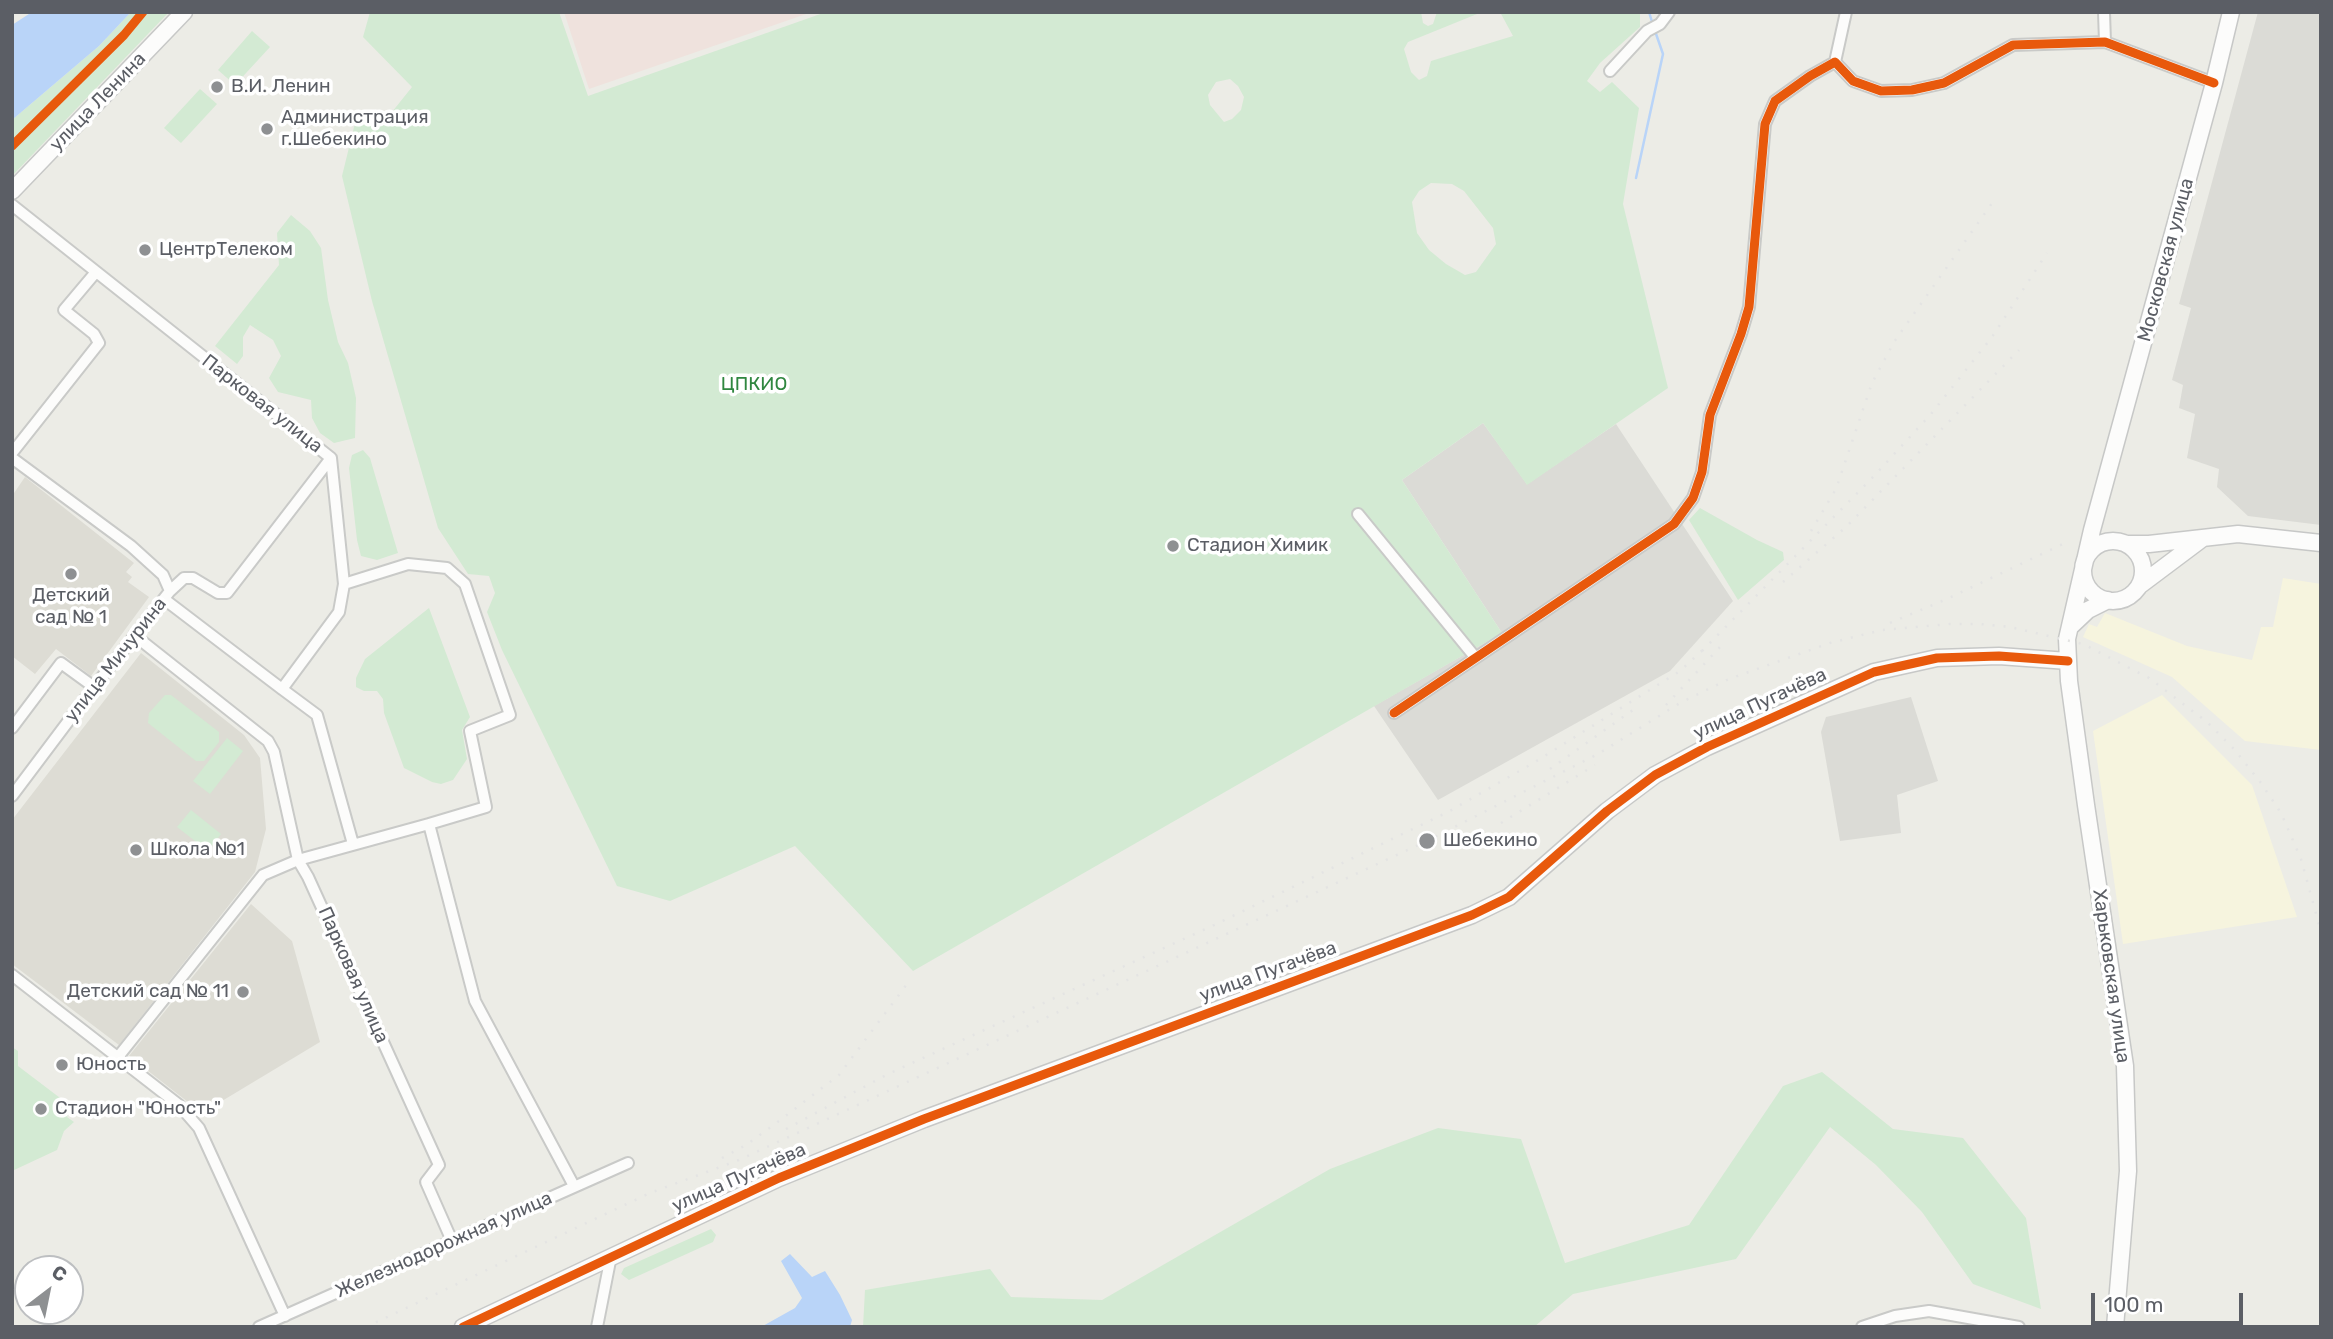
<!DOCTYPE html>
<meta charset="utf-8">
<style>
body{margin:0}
#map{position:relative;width:2333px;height:1339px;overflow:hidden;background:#ecece6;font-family:Rubik,sans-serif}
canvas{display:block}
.frame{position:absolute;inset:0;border:14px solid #5b5e65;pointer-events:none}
.north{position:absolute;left:14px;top:1255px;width:70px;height:70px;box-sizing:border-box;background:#fff;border:2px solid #bdbfc1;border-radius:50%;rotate:32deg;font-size:19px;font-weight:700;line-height:28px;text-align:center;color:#5b5e65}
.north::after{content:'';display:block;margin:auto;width:24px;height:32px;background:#8e9092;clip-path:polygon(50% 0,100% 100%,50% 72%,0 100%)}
.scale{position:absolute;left:2091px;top:1293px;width:152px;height:32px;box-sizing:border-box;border:4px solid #5b5e65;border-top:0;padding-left:9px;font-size:21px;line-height:24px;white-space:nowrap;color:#5b5e65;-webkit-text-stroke:5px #fff;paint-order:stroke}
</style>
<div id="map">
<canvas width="2333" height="1339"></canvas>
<div class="frame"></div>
<div class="north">С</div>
<div class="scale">100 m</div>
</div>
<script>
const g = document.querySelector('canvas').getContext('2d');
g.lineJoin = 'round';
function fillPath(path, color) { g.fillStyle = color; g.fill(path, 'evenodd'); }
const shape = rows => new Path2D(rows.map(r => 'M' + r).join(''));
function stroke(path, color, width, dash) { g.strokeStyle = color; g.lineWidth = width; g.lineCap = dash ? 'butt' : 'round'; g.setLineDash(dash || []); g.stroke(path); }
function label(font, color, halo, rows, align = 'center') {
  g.font = font + ' Rubik,sans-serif'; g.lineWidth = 7; g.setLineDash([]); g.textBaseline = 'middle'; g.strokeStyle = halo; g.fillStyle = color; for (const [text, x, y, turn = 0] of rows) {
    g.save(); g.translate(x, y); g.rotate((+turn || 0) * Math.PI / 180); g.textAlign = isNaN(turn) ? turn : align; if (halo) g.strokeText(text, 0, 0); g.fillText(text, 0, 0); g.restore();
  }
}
fillPath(shape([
 [2283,578,2321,584,2321,750,2245,741,2172,677,2083,637,2089,624,2097,627,2105,613,2187,646,2252,660,2261,627,2273,627],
 [2162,695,2252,785,2297,917,2123,944,2093,731]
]), '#f6f4de');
fillPath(shape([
 [2258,12,2321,12,2321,525,2248,516,2217,487,2219,469,2187,458,2195,414,2179,408,2183,385,2172,380,2191,308,2179,304],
 [1483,423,1527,484,1616,424,1733,601,1670,671,1438,800,1374,706,1502,633,1402,480],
 [1911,697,1938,781,1897,795,1901,833,1840,841,1821,732,1826,717]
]), '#dbdbd6');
fillPath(shape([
 [25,477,134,563,126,572,132,577,128,582,149,597,91,676,56,649,35,674,12,656,12,496],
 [141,653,244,735,260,758,266,829,255,872,119,1045,12,964,12,820],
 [251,904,292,941,320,1042,202,1113,129,1056]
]), '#dddcd4');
fillPath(shape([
 [564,12,812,12,589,89]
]), '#efe2dd');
fillPath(shape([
 [131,12,169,12,12,176,12,120,99,46],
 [370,12,559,12,588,96,826,12,1421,12,1423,23,1428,26,1433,24,1437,12,1482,12,1408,42,1404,49,1411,72,1419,80,1427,76,1431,61,1513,36,1500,12,1640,12,1640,27,1600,63,1587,81,1600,92,1612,82,1639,108,1623,204,1668,388,1527,485,1483,423,1402,480,1502,633,913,971,795,846,670,901,617,886,502,650,487,612,495,593,489,576,468,574,438,528,372,301,342,176,356,119,371,115,388,117,412,87,363,37],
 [1230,79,1238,86,1244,97,1241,110,1232,119,1224,122,1210,105,1208,95,1216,82],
 [1431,183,1452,184,1464,191,1493,228,1496,244,1476,272,1465,275,1446,264,1429,250,1417,233,1412,202,1419,191],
 [252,31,270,47,235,85,218,70],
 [200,89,217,104,181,143,164,128],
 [291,215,310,231,321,248,328,300,338,342,348,363,356,398,355,438,334,443,320,433,312,418,311,400,278,392,269,378,281,356,273,340,250,325,243,337,243,356,237,364,215,346,279,265,277,233],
 [363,450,370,458,398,553,377,560,361,556,357,540,349,468,352,455],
 [1700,508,1757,540,1783,552,1784,560,1738,600,1689,520],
 [429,608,470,717,462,730,467,759,453,780,441,784,432,782,404,768,384,713,383,699,377,691,364,691,356,687,356,678,365,659],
 [165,695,171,695,219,732,219,742,204,761,196,761,148,723,149,713],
 [227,738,243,751,210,794,193,781],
 [191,810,221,834,208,851,177,827],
 [12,1047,18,1051,18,1066,72,1107,67,1117,74,1122,64,1131,57,1150,12,1171],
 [1822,1072,1893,1129,1963,1138,2026,1218,2041,1309,1973,1284,1922,1212,1876,1165,1830,1127,1736,1259,1573,1294,1534,1327,863,1327,865,1290,990,1269,1011,1297,1102,1300,1330,1169,1438,1128,1521,1139,1565,1263,1689,1225,1783,1086],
 [711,1229,716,1235,713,1242,629,1280,621,1274,624,1268]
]), '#d3ead3');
fillPath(shape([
 [32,12,131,12,99,46,12,120,12,25],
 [790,1254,812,1277,825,1271,840,1295,852,1320,850,1327,761,1327,795,1308,802,1298,781,1261]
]), '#b9d4f8');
stroke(shape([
 [1649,12,1653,25],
 [1636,178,1663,54,1655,31]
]), '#b9d4f8', 2.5);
const street = shape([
 [2104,12,2105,42],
 [1835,62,1846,12],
 [1610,71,1647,31,1660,24,1669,12],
 [12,205,331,458,344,584,339,612,282,689,164,599],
 [12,453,99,343,94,334,64,310,96,272],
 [12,458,131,546,163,575,170,591],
 [1358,514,1475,657],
 [344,584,408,564,447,568,465,584,510,715,470,731,486,807,429,824,475,1001,574,1186],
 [134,635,268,741,274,752,298,860,308,877,439,1165,426,1182,452,1241],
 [282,689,317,715,353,844],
 [1394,713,1674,524,1693,498,1702,472,1710,415,1741,334,1749,307,1765,124,1775,101,1810,76,1835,62,1853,81,1881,91,1912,90,1944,83,2013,45,2105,42,2214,83],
 [12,728,61,663,94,687],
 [12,796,94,687,170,591,184,578,193,578,218,593,227,593,331,458],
 [12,975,179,1105,199,1128,285,1316],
 [118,1057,263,875,298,860,429,824],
 [259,1327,628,1163],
 [597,1327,611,1256],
 [1862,1327,1895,1316,1929,1311,2019,1327]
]);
const secondary = shape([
 [12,191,184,12],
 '2083 571a30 30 0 1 1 60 0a30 30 0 1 1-60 0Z',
 [2127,544,2149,544,2238,534,2321,543],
 [2139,586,2203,538],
 [2070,627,2088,610,2108,600],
 [463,1327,779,1178,924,1119,1472,915,1509,897,1607,811,1655,775,1707,747,1874,672,1937,658,1999,656,2068,661],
 [2115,1327,2128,1171,2125,1066,2086,805,2069,681,2067,639,2092,530,2214,83,2231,12]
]);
stroke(street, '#c9cac8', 14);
stroke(secondary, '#c7c8c7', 19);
stroke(street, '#fcfcfb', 10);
stroke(secondary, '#fcfcfb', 16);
stroke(shape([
 [1811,531,1836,489,1872,383,1894,342,1995,199],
 [1783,582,1846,527,2019,350],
 [1890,623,1949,598,2065,543],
 [1702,651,1874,476,1931,414,1992,337,2047,253],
 [1666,705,1721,646],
 [1550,769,1633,710],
 [1501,823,1595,765],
 [786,1129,888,1074,1210,927,1448,812,1535,762,1680,671,1707,646],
 [722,1158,746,1145,779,1121,839,1075,910,980],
 [366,1327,650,1193,739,1160,1427,841,1598,754,1680,703,1729,679,1830,643,1882,630,1950,624,1980,624,2010,627,2083,644,2149,678,2207,722,2234,749,2261,783,2281,813,2301,859,2321,932]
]), '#e4e4e3', 2.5, [2, 9]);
stroke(shape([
 [12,146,124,35,143,12],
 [1394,713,1674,524,1693,498,1702,472,1710,415,1741,334,1749,307,1765,124,1775,101,1810,76,1835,62,1853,81,1881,91,1912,90,1944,83,2013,45,2105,42,2214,83],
 [463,1327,779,1178,924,1119,1472,915,1509,897,1607,811,1655,775,1707,747,1874,672,1937,658,1999,656,2068,661]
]), '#e8590c', 9);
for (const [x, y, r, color] of [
 [217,87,7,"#8e9092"],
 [267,129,7,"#8e9092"],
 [145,250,7,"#8e9092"],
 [1173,546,7,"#8e9092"],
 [71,574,7,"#8e9092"],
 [1427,841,9,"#8e9092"],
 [136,850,7,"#8e9092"],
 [243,992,7,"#8e9092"],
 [62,1065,7,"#8e9092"],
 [41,1109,7,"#8e9092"]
]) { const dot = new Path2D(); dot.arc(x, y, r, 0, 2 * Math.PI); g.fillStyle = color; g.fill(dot); stroke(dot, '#fff', 2.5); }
label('19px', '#5b5e65', '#fff', [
 ["В.И. Ленин",231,87],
 ["Администрация",281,118],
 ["г.Шебекино",281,140],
 ["ЦентрТелеком",159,250],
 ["Стадион Химик",1187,546],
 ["Детский",71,596,"center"],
 ["сад № 1",71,618,"center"],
 ["Шебекино",1443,841],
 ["Школа №1",150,850],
 ["Детский сад № 11",229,992,"right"],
 ["Юность",76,1065],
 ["Стадион \"Юность\"",55,1109]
], 'left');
label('19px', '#5b5e65', '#fff', [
 ["улица Ленина",98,102,-46],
 ["Московская улица",2166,260,-75],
 ["Парковая улица",262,404,38],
 ["улица Мичурина",116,660,-52],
 ["улица Пугачёва",1760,704,-25],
 ["улица Пугачёва",1268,972,-20],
 ["Парковая улица",353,975,66],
 ["Харьковская улица",2111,976,82],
 ["улица Пугачёва",739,1178,-24],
 ["Железнодорожная улица",444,1245,-24]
]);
label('19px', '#308740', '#fff', [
 ["ЦПКИО",754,385]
]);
</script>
